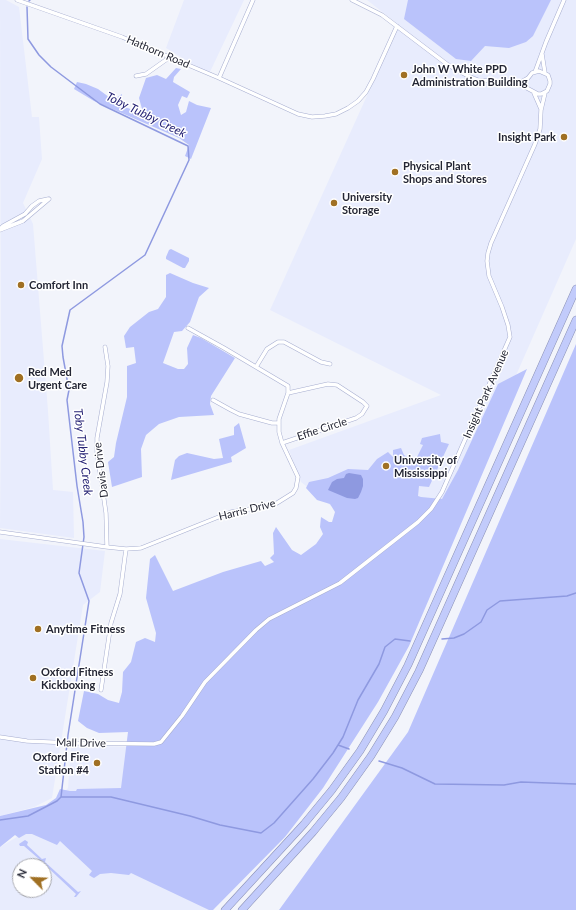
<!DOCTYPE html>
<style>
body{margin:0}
#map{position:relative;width:576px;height:910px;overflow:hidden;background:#f2f4fb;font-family:Lato,sans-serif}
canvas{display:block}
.north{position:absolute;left:12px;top:858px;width:40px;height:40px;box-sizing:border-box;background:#fff;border:1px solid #a7a8ae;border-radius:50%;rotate:294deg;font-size:11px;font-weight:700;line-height:16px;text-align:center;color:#242634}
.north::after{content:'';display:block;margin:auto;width:14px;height:18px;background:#a07023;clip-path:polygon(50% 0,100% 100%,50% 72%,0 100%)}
</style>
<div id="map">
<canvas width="576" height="910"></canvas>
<div class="north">N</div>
</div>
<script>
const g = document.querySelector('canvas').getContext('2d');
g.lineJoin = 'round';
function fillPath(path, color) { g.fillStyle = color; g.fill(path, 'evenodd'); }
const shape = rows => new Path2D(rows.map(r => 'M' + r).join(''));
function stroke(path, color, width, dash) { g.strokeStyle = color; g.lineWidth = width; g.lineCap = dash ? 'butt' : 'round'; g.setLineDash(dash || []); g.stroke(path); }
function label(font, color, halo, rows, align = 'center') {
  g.font = font + ' Lato,sans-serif'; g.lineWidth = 3; g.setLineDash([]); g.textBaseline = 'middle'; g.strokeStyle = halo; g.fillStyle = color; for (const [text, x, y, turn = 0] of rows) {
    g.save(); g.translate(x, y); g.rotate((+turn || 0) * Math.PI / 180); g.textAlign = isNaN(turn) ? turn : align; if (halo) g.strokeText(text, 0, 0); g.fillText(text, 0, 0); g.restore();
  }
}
fillPath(shape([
 [0,0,6,0,19,7,32,117,39,117,42,159,23,203,33,224,48,411,53,490,73,492,74,538,0,528,1,406],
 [184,0,244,0,209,74,166,48],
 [367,0,576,0,576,239,488,439,213,910,0,910,0,847,32,828,68,788,71,746,149,747,380,545,301,482,289,450,441,395,270,310,399,25],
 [20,866,44,866,44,890,20,890],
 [0,539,105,551,100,592,83,605,52,798,34,807,0,816]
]), '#e8ecfd');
fillPath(shape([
 [408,0,551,0,533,36,526,42,509,48,485,46,471,61,456,59,404,19],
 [176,68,181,69,174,77,173,82,190,92,187,98,182,96,178,105,181,115,186,112,189,101,197,105,211,108,191,159,185,156,189,145,179,138,94,101,74,89,77,82,86,84,98,89,113,100,122,94,122,106,139,112,142,109,139,98,146,78,157,75,166,79],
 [171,249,189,258,189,261,185,268,183,268,166,259,166,257,169,250],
 [170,273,193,283,209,288,199,297,190,322,182,331,174,332,163,363,178,369,184,369,188,364,187,348,193,335,201,338,235,358,211,396,210,404,214,415,179,417,159,424,146,435,141,449,142,477,112,487,108,462,114,457,116,443,127,397,127,366,136,363,134,347,126,348,124,336,130,327,149,312,158,309,166,297,166,275],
 [576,344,576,910,279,910,408,732],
 [527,369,409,646,378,702,323,788,285,837,213,910,209,910,131,873,129,875,111,873,100,874,94,878,92,877,89,875,92,871,60,841,57,845,32,834,26,834,19,838,15,835,0,847,0,816,46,805,56,798,60,789,70,791,76,791,77,789,121,788,128,732,99,733,87,728,78,721,84,691,98,694,108,700,119,703,122,692,123,672,131,662,136,642,145,638,155,642,156,633,146,598,150,559,155,555,173,591,223,572,261,561,265,566,274,562,270,558,274,554,273,533,276,527,292,550,301,555,316,544,323,534,320,527,321,517,329,522,332,522,335,512,330,504,317,500,306,488,309,482,328,478,348,469,368,470,377,459,388,452,393,457,393,450,401,448,404,455,415,461,423,445,420,444,422,438,440,434,441,442,449,444,429,487,419,486,418,496,421,497,442,499,458,470,498,384],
 [239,423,246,448,231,457,232,462,171,480,175,460,179,456,187,453,214,459,223,458,219,439,234,435,234,427],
 [25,840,28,842,27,845,42,859,46,858,45,862,78,892,81,891,76,897,74,897,76,894,43,863,39,864,38,863,39,859,24,846,20,846,19,844]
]), '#bac3fb');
fillPath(shape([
 [349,473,361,475,363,479,363,486,361,492,358,498,355,499,347,498,328,490,332,482,337,479,344,478,346,474]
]), '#8e99e0');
stroke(shape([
 [29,1,30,0],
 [442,639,454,638,464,634,481,622,487,610,500,601,567,596,576,593],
 [338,745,349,749],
 [379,761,402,768,435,784,504,785,521,782,576,784],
 [61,797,111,797,190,816,220,825,261,833,274,823,313,779,333,753,343,737,358,700,379,664,385,647,395,639,410,641],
 [0,820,28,816,57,801,61,797,68,735,89,601,79,573,84,537,83,522,77,486,67,400,69,390,63,357,62,346,70,310,145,255,189,160,188,146,100,104,51,67,39,55,28,39,27,7]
]), '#8e99e0', 1.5);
const street = shape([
 [17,0,122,37,219,78,298,114,312,117,325,116,336,114,348,108,358,101,366,92,373,79,397,26],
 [352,0,382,15,448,65,468,76,478,80,513,83,523,81,528,78,532,73,539,71,548,75,550,81,550,84,547,91,541,94,538,94,523,86,513,83],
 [542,54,545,73],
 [535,72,546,42,564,0],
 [136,76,146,74,170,57],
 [219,78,253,0],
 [534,93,541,109],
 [0,229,3,226,25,214,32,206,39,201,48,199],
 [0,230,23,221,49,199],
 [105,347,108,366,107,382,97,438,97,452,106,513,107,547],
 [256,367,267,349,278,342,284,342,321,362,330,364],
 [213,400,231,410,239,414,272,423,279,423],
 [282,443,356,418,362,414,367,406,363,402,337,385,328,384,288,393],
 [0,532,107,547,126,549,141,548,231,512,262,507,277,503,293,493,296,488,298,477,282,443,279,432,279,419,288,393,288,386,224,348,188,328],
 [101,690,111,623,120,594,126,549],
 [0,737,27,741,71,743,154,744,161,742,182,716,205,682,256,630,269,619,340,583,418,522,431,509,442,492,510,337,508,325,502,307,489,276,487,261,488,253,491,243,535,144,540,129,541,110,545,93]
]);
const highway = shape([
 [225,910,304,824,332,790,360,751,384,711,408,665,576,289],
 [242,910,313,832,341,798,371,756,395,717,419,671,576,320]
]);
stroke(street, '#a7aed0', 4.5);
stroke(highway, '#8b91b5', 8);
stroke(street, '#fff', 3.5);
stroke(highway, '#c2cbfb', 7);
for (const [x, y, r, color] of [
 [404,75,4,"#a07023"],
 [564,137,4,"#a07023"],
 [395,172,4,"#a07023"],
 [334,203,4,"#a07023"],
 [21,285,4,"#a07023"],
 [19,378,5,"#a07023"],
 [386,466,4,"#a07023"],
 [38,629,4,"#a07023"],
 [33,678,4,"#a07023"],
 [97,763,4,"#a07023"]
]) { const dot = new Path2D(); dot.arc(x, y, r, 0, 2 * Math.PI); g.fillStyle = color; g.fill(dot); stroke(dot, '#fff', 1.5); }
label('11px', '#242634', '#fff', [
 ["Hathorn Road",158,52,23],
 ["Insight Park Avenue",486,394,-66],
 ["Effie Circle",322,429,-18],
 ["Davis Drive",101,470,-97],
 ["Harris Drive",247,510,-14],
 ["Mall Drive",81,743,1]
]);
label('bold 11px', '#242634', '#fff', [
 ["John W White PPD",412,69],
 ["Administration Building",412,82],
 ["Insight Park",556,137,"right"],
 ["Physical Plant",403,166],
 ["Shops and Stores",403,179],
 ["University",342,197],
 ["Storage",342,210],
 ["Comfort Inn",29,285],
 ["Red Med",28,372],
 ["Urgent Care",28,385],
 ["University of",394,460],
 ["Mississippi",394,473],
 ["Anytime Fitness",46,629],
 ["Oxford Fitness",41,672],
 ["Kickboxing",41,685],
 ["Oxford Fire",89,757,"right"],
 ["Station #4",89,770,"right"]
], 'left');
label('italic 12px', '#262375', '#fff', [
 ["Toby Tubby Creek",146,115,26],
 ["Toby Tubby Creek",83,452,83]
]);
</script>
